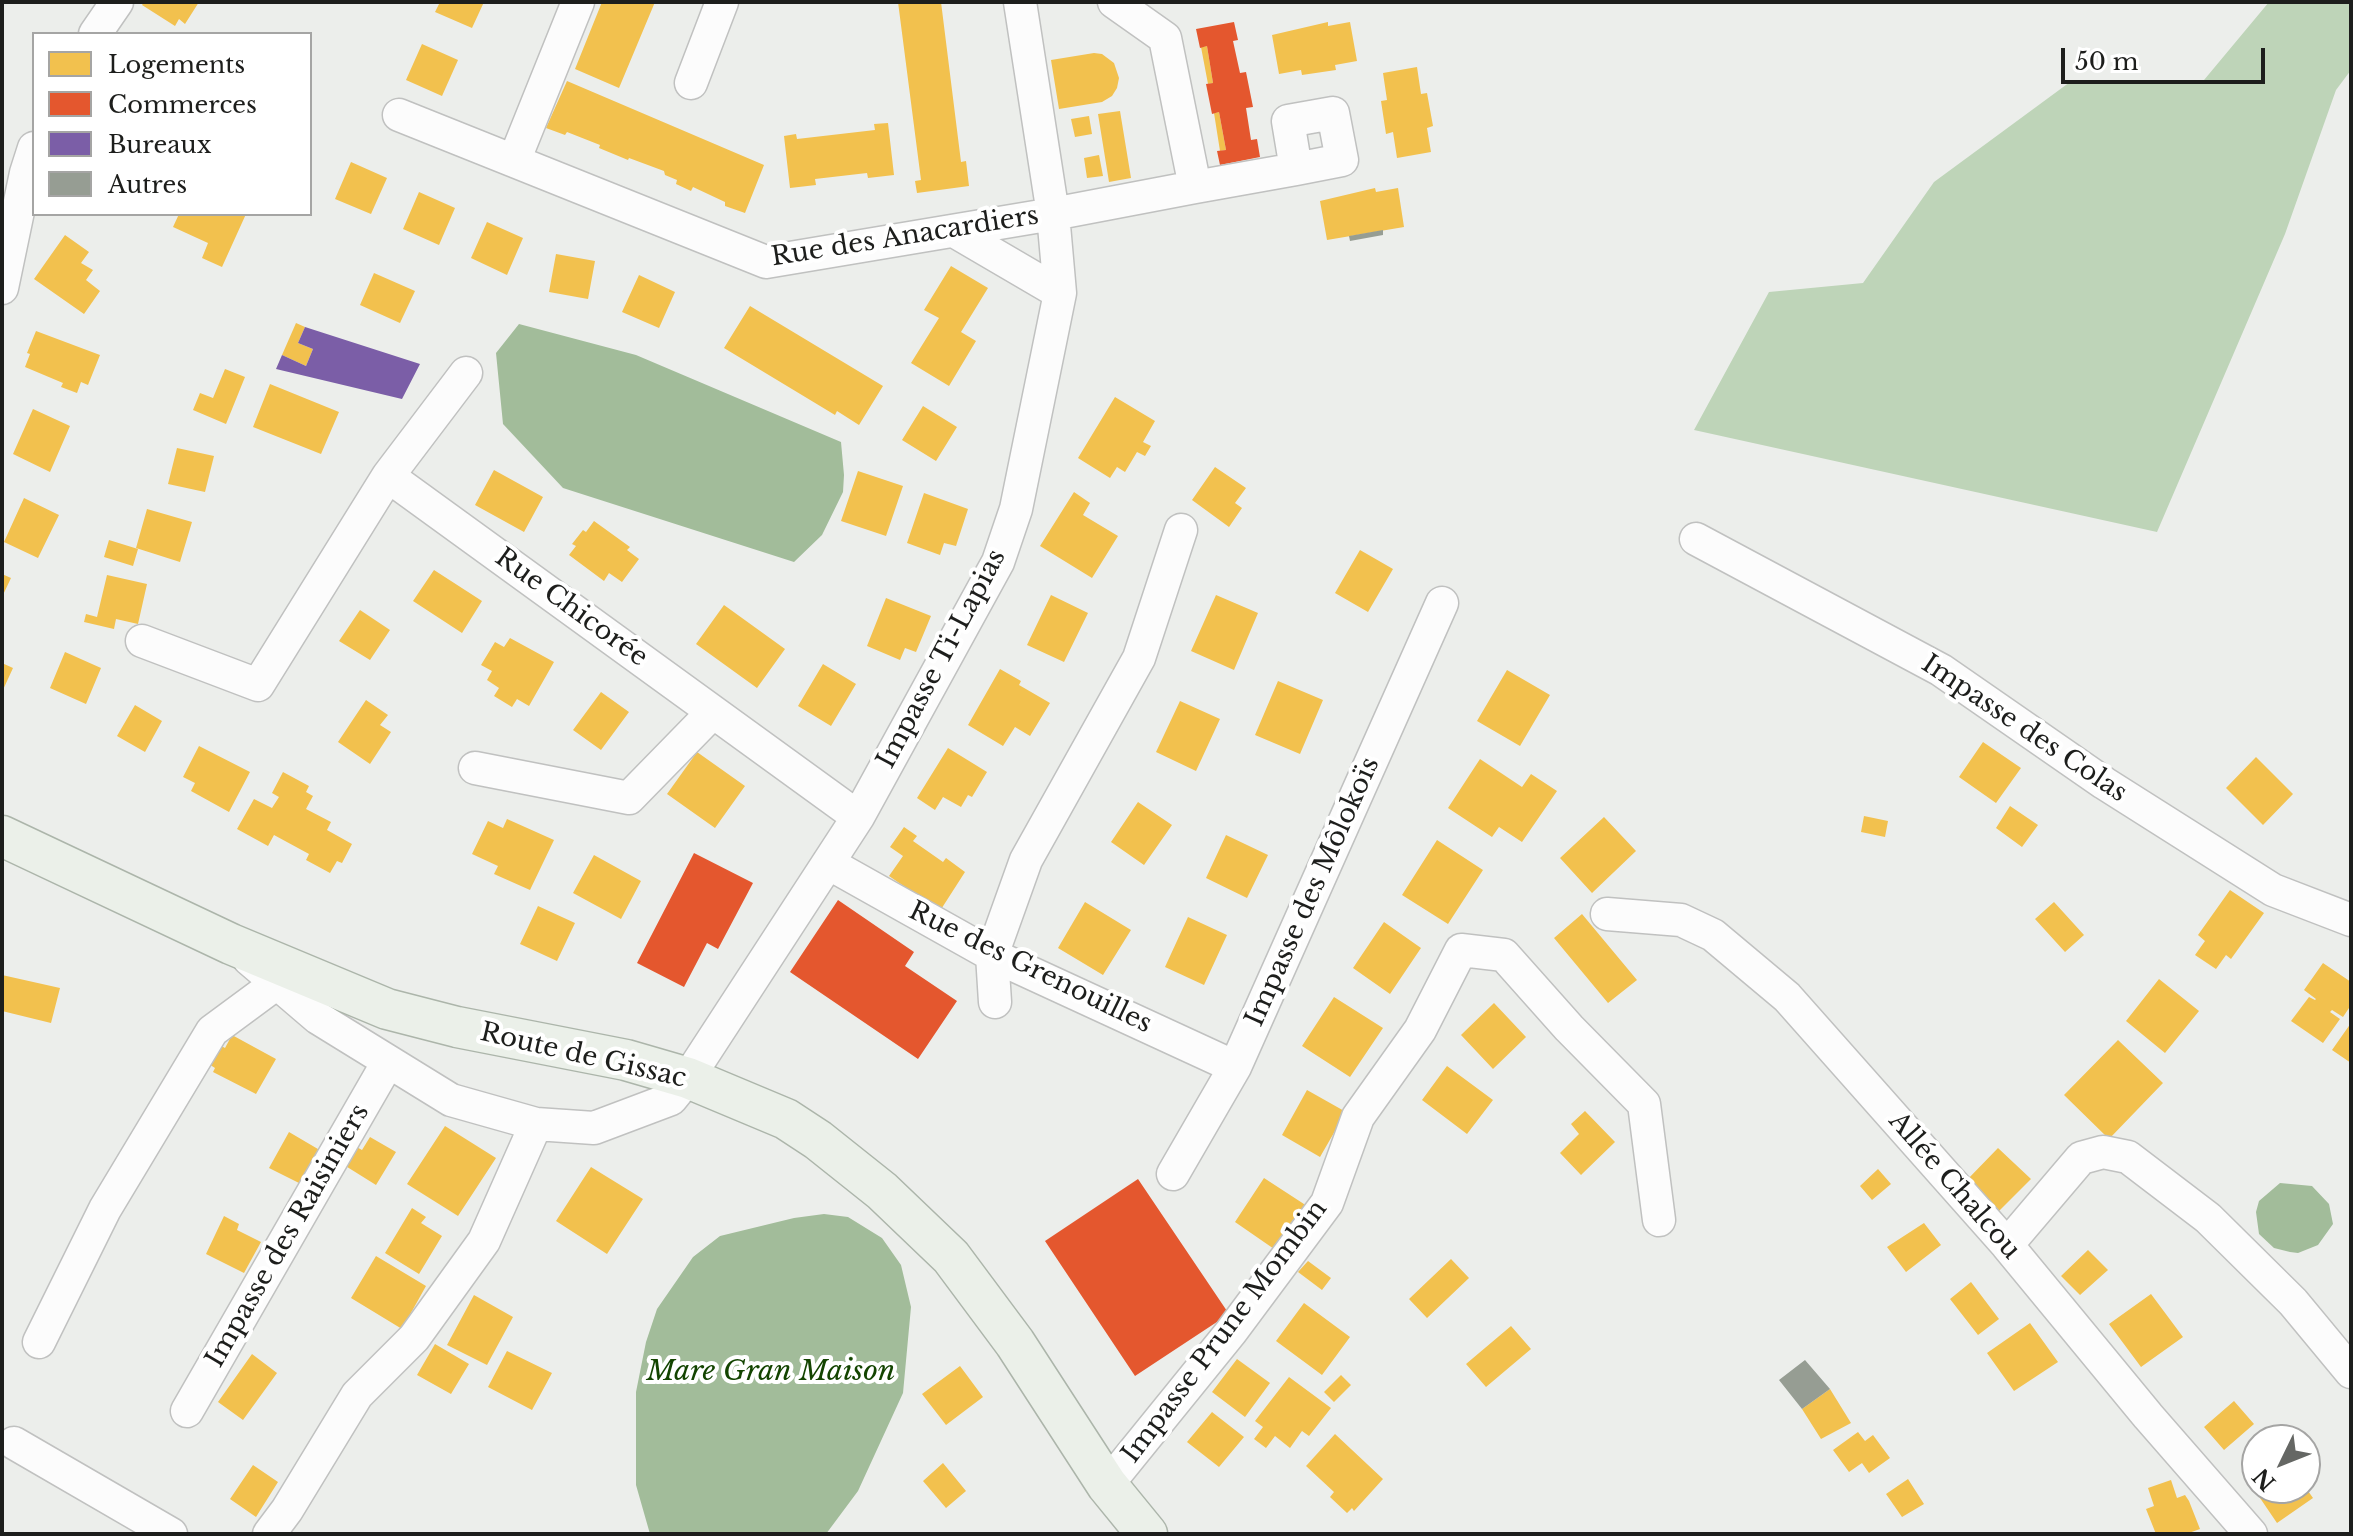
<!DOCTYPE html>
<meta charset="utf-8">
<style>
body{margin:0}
#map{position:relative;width:2353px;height:1536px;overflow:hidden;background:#eceeeb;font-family:"Libre Baskerville",serif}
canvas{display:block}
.frame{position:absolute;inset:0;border:4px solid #1d1e1c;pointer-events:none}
.legend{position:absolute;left:32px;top:32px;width:280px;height:184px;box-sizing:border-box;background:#fff;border:2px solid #a5a5a4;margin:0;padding:10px 14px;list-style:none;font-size:24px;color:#1d1e1c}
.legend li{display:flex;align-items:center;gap:16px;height:40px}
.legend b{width:40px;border:2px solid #a5a5a4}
.north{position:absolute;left:2241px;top:1424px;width:80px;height:80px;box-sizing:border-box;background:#fff;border:2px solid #a5a5a4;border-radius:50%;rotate:227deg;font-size:22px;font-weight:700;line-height:32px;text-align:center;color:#1d1e1c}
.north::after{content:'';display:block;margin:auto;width:28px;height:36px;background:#656764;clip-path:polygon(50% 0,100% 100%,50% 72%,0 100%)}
.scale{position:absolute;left:2061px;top:48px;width:204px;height:36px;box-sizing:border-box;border:4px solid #1d1e1c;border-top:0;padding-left:10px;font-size:24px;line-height:28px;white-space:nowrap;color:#1d1e1c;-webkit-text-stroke:6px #fff;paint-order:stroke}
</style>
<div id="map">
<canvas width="2353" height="1536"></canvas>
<div class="frame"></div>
<ul class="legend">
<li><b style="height:22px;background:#f2c14e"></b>Logements</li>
<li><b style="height:22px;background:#e4572e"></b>Commerces</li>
<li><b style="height:22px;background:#7b5ea7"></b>Bureaux</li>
<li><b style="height:22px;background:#969d93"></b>Autres</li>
</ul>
<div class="north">N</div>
<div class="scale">50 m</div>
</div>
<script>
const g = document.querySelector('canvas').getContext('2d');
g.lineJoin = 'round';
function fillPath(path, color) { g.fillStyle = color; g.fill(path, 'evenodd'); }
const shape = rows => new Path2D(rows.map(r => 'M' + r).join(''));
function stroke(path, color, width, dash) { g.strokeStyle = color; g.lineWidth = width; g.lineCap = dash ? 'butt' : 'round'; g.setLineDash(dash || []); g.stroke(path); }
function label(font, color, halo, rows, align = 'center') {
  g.font = font + ' "Libre Baskerville",serif'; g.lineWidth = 8; g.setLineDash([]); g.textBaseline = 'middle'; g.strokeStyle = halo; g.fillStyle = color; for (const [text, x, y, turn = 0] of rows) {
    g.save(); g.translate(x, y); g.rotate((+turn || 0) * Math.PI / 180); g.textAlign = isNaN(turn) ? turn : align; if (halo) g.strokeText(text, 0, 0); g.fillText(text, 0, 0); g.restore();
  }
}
fillPath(shape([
 [2269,2,2351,2,2351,70,2336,90,2285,234,2157,532,1694,430,1769,292,1863,283,1934,182,2070,82,2204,80]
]), '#bed4b8');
fillPath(shape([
 [519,324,636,355,841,442,844,475,843,492,822,535,794,562,563,488,503,424,496,353],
 [2280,1183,2312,1186,2329,1204,2333,1224,2318,1245,2298,1253,2290,1252,2274,1248,2259,1234,2256,1212,2259,1201],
 [824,1214,848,1217,882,1238,901,1265,911,1307,903,1393,858,1491,826,1534,650,1534,636,1485,636,1392,646,1342,657,1309,693,1257,720,1236,794,1218]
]), '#a2bc9a');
fillPath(shape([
 [144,2,199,2,185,24,179,19,175,26,142,5],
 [440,2,484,2,472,28,435,12],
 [602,2,655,2,619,88,575,69],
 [898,2,941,2,961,162,966,161,969,186,917,193,915,181,921,180],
 [1328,22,1328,26,1350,22,1357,61,1335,65,1336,70,1302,75,1301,70,1279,74,1272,35],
 [422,44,458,60,442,96,406,80],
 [1207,46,1213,83,1208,84,1201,47],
 [1094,53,1102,54,1114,63,1119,78,1117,88,1112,96,1102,102,1059,109,1051,60],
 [1417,67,1421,94,1427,93,1433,126,1427,128,1431,152,1397,158,1393,132,1386,134,1381,101,1387,100,1383,73],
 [567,81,764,165,745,213,725,206,725,202,693,187,691,191,676,184,677,180,665,175,664,171,629,158,628,160,599,148,600,145,567,132,565,135,546,128],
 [1120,111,1131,178,1109,182,1098,114],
 [1219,112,1226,150,1220,151,1214,113],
 [1089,116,1092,134,1075,137,1071,119],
 [888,123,894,175,868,178,867,173,815,179,816,185,790,188,784,136,796,134,797,139,875,130,874,124],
 [1099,155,1103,176,1087,178,1084,158],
 [351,162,387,178,371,214,335,199],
 [1375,188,1376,192,1398,188,1404,227,1327,240,1320,201],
 [419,192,455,208,439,245,403,229],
 [179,214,246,214,222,267,202,258,208,243,173,227],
 [487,222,523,238,507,275,471,258],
 [65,235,89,252,81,263,93,270,86,280,100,291,84,314,34,279],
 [556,254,595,261,588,299,549,292],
 [951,266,988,288,961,332,976,341,949,386,911,363,939,318,924,310],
 [374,273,415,291,400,323,360,305],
 [639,275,675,292,659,328,622,312],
 [750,306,883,386,859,425,837,411,835,415,724,348],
 [296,323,305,327,298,343,313,349,306,366,282,355],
 [36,331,100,355,88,385,81,382,77,393,61,387,63,383,25,367,30,354,27,353],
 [225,369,245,377,226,424,193,410,200,393,213,398],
 [270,384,339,412,321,454,253,427],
 [1115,397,1155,421,1143,442,1151,446,1145,456,1137,452,1125,472,1117,467,1110,478,1078,458],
 [923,406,957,427,936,461,902,440],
 [33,409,70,426,50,472,13,454],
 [177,448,214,456,205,492,168,484],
 [1215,467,1246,488,1235,503,1242,508,1229,527,1192,500],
 [494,470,543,497,524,532,475,505],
 [858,471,903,486,886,536,841,521],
 [1074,492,1090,503,1083,515,1118,536,1092,578,1040,546],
 [924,493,968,509,956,546,944,543,940,555,907,543],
 [24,498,59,515,38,558,4,542],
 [147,509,192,522,180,562,136,548],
 [594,521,630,547,627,550,639,559,622,582,609,573,604,581,569,555,576,546,572,544,583,530,586,532],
 [109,540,138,549,133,566,104,557],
 [1360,550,1393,569,1368,612,1335,593],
 [434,570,482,601,462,633,413,601],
 [2,574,11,578,2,597],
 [107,575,147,584,138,624,116,619,114,629,84,622,86,614,97,617],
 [1051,595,1088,613,1064,662,1027,645],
 [1216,595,1258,613,1234,670,1191,651],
 [886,598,931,616,916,652,905,648,900,660,867,646],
 [724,605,785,649,757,688,696,644],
 [360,610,390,630,370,660,339,641],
 [510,638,554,662,529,706,517,699,512,707,494,696,499,688,487,680,492,671,481,665,495,642,504,647],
 [65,652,101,668,86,704,50,688],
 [2,663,13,668,2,692],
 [823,664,856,684,831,726,798,706],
 [1000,669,1021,681,1019,685,1050,703,1030,736,1015,727,1003,746,968,725],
 [1507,670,1550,695,1520,746,1477,721],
 [1278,681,1323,700,1300,754,1255,735],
 [601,692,629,712,601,750,573,730],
 [366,700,388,715,380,725,391,732,370,764,338,742],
 [1180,701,1220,719,1196,771,1156,752],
 [135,705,162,721,145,752,117,736],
 [1983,742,2021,768,1996,803,1959,777],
 [199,746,250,772,229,812,191,791,195,783,183,777],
 [948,748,987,772,972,797,968,795,961,807,943,797,935,810,917,798],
 [697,752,745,786,715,828,667,794],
 [2256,757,2293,794,2263,825,2226,788],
 [1480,759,1522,787,1531,774,1557,791,1522,842,1499,827,1492,837,1448,808],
 [283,772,309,786,306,792,313,796,306,809,331,822,327,830,352,844,342,863,337,861,330,873,306,860,309,854,274,835,268,846,237,829,254,799,272,808,279,797,272,793],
 [1138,802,1172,825,1144,865,1111,842],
 [2010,806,2038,825,2022,847,1996,828],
 [1864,816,1888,821,1885,837,1861,832],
 [1604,817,1636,851,1592,893,1560,858],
 [507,819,554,840,530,890,494,874,498,866,472,854,488,821,503,828],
 [904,827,917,836,913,841,943,862,946,858,965,872,938,914,921,898,889,876,903,856,890,847],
 [1226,835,1268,855,1247,898,1206,878],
 [1437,840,1483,870,1448,924,1402,895],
 [594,855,641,881,621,919,573,893],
 [2230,890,2264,913,2231,959,2226,955,2216,969,2195,955,2205,941,2198,935],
 [1085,902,1131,930,1103,975,1058,948],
 [2054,902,2084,935,2065,952,2035,919],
 [538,906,575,923,557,961,520,944],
 [1582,914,1637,980,1608,1003,1554,938],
 [1188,917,1227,935,1204,985,1165,967],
 [1384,922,1421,948,1390,994,1353,968],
 [2323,963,2351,982,2351,1005,2343,1017,2332,1010,2330,1012,2340,1019,2323,1043,2291,1021,2309,997,2315,1000,2316,999,2304,990],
 [2,975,60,988,51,1023,2,1011],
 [2159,979,2199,1011,2165,1053,2126,1021],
 [1334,997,1383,1028,1350,1077,1302,1046],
 [1494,1003,1526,1037,1493,1069,1461,1035],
 [2351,1023,2351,1063,2332,1050],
 [232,1035,276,1059,256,1094,213,1072,215,1068,201,1059,211,1040,225,1048],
 [2118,1040,2163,1083,2109,1139,2064,1095],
 [1447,1066,1493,1100,1467,1134,1422,1100],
 [1307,1090,1346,1112,1320,1157,1282,1135],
 [1585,1111,1615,1142,1581,1175,1560,1153,1579,1134,1571,1124],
 [445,1126,496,1158,458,1216,407,1184],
 [289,1132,323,1152,305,1186,269,1168],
 [370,1137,396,1152,376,1185,328,1155,353,1145,362,1150],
 [1998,1148,2031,1179,1991,1219,1965,1182],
 [591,1167,643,1199,607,1254,556,1221],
 [1878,1169,1891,1184,1872,1200,1860,1186],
 [1264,1178,1307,1206,1277,1251,1235,1222],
 [412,1208,426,1217,421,1223,442,1236,419,1274,385,1253],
 [224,1216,239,1224,237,1230,261,1242,244,1273,206,1254],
 [1924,1223,1941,1245,1906,1272,1887,1247],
 [2088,1250,2108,1270,2080,1295,2061,1276],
 [376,1256,426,1286,402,1329,351,1298],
 [1451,1259,1469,1278,1427,1318,1409,1299],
 [1308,1261,1331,1278,1322,1290,1298,1272],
 [1971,1282,1999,1319,1978,1335,1950,1299],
 [2151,1294,2183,1337,2141,1367,2109,1324],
 [474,1295,513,1317,487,1365,447,1345],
 [1304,1303,1350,1337,1322,1375,1276,1341],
 [2030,1323,2058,1362,2014,1391,1987,1353],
 [1511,1326,1531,1349,1486,1387,1466,1364],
 [435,1344,469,1364,451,1394,417,1375],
 [507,1351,552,1373,532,1410,488,1387],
 [252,1354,277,1373,243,1420,218,1402],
 [1237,1359,1270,1383,1245,1417,1212,1392],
 [960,1366,983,1397,946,1425,922,1394],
 [1341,1375,1351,1385,1334,1402,1324,1392],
 [1289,1377,1331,1408,1309,1436,1302,1431,1290,1448,1275,1436,1266,1448,1254,1439,1263,1427,1255,1421],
 [1830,1389,1851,1423,1821,1439,1802,1409],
 [2234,1401,2254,1424,2224,1450,2204,1427],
 [1212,1412,1244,1437,1219,1467,1187,1442],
 [1858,1432,1865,1441,1873,1435,1890,1458,1869,1473,1862,1463,1849,1472,1833,1450],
 [1335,1434,1383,1479,1354,1511,1352,1508,1347,1513,1330,1497,1334,1492,1306,1466],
 [943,1463,966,1491,946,1508,923,1481],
 [2257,1464,2257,1488,2306,1488,2313,1498,2277,1523,2243,1473],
 [253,1465,278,1482,256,1517,230,1499],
 [1908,1479,1924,1504,1902,1517,1886,1494],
 [2171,1480,2177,1498,2185,1495,2189,1501,2200,1529,2186,1534,2156,1534,2146,1509,2154,1506,2148,1488]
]), '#f2c14e');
fillPath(shape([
 [1234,22,1238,40,1233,41,1240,73,1246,72,1253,107,1246,108,1251,140,1257,139,1260,157,1220,165,1217,151,1226,150,1219,112,1212,114,1206,84,1213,83,1207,46,1200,48,1196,29],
 [694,853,753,883,718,949,707,943,684,987,637,963],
 [838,900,914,952,905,966,957,1001,918,1059,790,972],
 [1138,1179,1229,1314,1135,1376,1045,1241]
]), '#e4572e');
fillPath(shape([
 [305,327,420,364,402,399,276,369,282,355,306,366,313,349,298,343]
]), '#7b5ea7');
fillPath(shape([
 [1383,230,1383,235,1350,241,1349,236],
 [1805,1360,1830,1389,1802,1409,1779,1380]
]), '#969d93');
const minor = shape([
 [578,2,514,161,766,262,1053,214,1195,187,1296,169,1342,160,1333,113,1288,121,1296,169],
 [1114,2,1165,38,1195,187],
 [95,34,117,2],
 [691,83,722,2],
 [399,115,514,161],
 [954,231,1060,293],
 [2,288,26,173,34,148],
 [466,373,388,476,858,817],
 [1696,539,1941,670,2104,783,2273,890,2351,920],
 [142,641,258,685,388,476],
 [475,768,629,798,713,712],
 [828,863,992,955,1235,1067],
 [1607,914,1681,920,1713,935,1787,997,2007,1245,2148,1416,2251,1534],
 [249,959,318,1018,451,1100,536,1124,594,1128,671,1099,688,1078,858,817,998,562,1016,509,1060,293,1053,214,1020,2],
 [995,1002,992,955,1026,860,1139,658,1181,530],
 [1173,1174,1235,1067,1442,603],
 [2007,1245,2081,1158,2103,1152,2128,1157,2208,1218,2293,1302,2351,1372],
 [39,1342,105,1209,212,1031,277,983],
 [187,1411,388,1062],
 [14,1443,171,1534],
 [1107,1485,1231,1332,1327,1203,1358,1117,1420,1030,1461,950,1504,955,1569,1028,1644,1104,1659,1220],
 [269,1534,287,1510,357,1395,414,1338,484,1241,536,1124]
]);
const major = shape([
 [2,836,231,944,387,1009,457,1027,626,1060,688,1078,786,1119,818,1140,882,1191,951,1257,1015,1343,1107,1485,1147,1534]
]);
stroke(minor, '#c0c1c0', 35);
stroke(major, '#acb5aa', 43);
stroke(minor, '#fcfcfc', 32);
stroke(major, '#ebf0e9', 40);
label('26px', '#1d1e1c', '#fff', [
 ["Rue des Anacardiers",905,237,-9],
 ["Rue Chicorée",571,608,36],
 ["Impasse Ti-Lapias",942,659,-62],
 ["Impasse des Colas",2024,729,34],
 ["Impasse des Môlokoïs",1313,892,-66],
 ["Rue des Grenouilles",1030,968,26],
 ["Route de Gissac",583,1056,13],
 ["Allée Chalcou",1954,1186,49],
 ["Impasse des Raisiniers",288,1236,-60],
 ["Impasse Prune Mombin",1225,1332,-53]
]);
label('italic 28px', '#134400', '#fff', [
 ["Mare Gran Maison",771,1372]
]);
</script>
